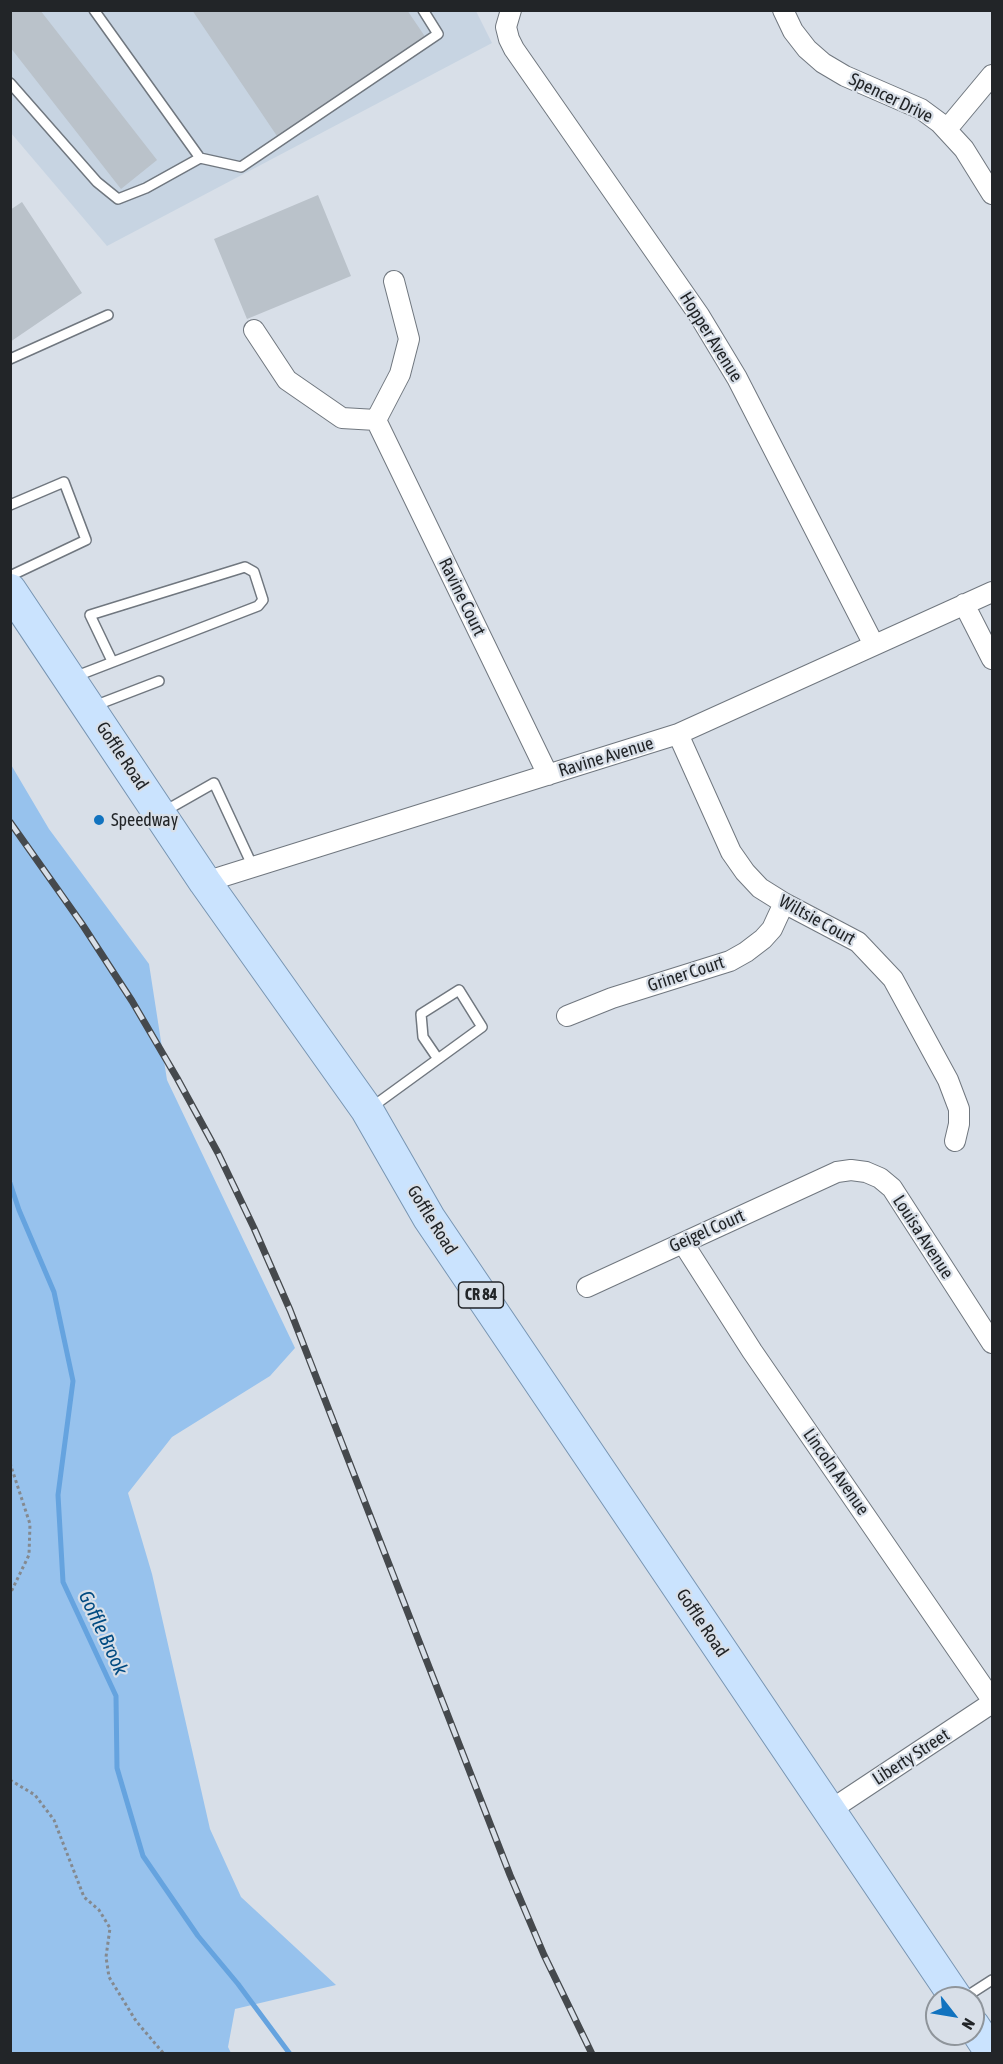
<!DOCTYPE html>
<style>
body{margin:0}
#map{position:relative;width:1003px;height:2064px;overflow:hidden;background:#d8dfe8;font-family:"Asap Condensed",sans-serif}
canvas{display:block}
.frame{position:absolute;inset:0;border:12px solid #222528;pointer-events:none}
.north{position:absolute;left:925px;top:1986px;width:60px;height:60px;box-sizing:border-box;background:#d8dfe8;border:2px solid #8f959b;border-radius:50%;rotate:121deg;font-size:16px;font-weight:700;line-height:24px;text-align:center;color:#222528}
.north::after{content:'';display:block;margin:auto;width:21px;height:27px;background:#1173bf;clip-path:polygon(50% 0,100% 100%,50% 72%,0 100%)}
</style>
<div id="map">
<canvas width="1003" height="2064"></canvas>
<div class="frame"></div>
<div class="north">N</div>
</div>
<script>
const g = document.querySelector('canvas').getContext('2d');
g.lineJoin = 'round';
function fillPath(path, color) { g.fillStyle = color; g.fill(path, 'evenodd'); }
const shape = rows => new Path2D(rows.map(r => 'M' + r).join(''));
function stroke(path, color, width, dash) { g.strokeStyle = color; g.lineWidth = width; g.lineCap = dash ? 'butt' : 'round'; g.setLineDash(dash || []); g.stroke(path); }
function label(font, color, halo, rows, align = 'center') {
  g.font = font + ' "Asap Condensed",sans-serif'; g.lineWidth = 4.5; g.setLineDash([]); g.textBaseline = 'middle'; g.strokeStyle = halo; g.fillStyle = color; for (const [text, x, y, turn = 0] of rows) {
    g.save(); g.translate(x, y); g.rotate((+turn || 0) * Math.PI / 180); g.textAlign = isNaN(turn) ? turn : align; if (halo) g.strokeText(text, 0, 0); g.fillText(text, 0, 0); g.restore();
  }
}
fillPath(shape([
 [10,11,476,11,492,43,107,246,11,133]
]), '#c7d4e2');
fillPath(shape([
 [10,763,49,829,149,964,167,1080,295,1348,270,1376,172,1437,128,1493,152,1574,210,1829,241,1897,336,1985,235,2009,228,2047,231,2053,11,2053]
]), '#97c2ed');
stroke(shape([
 [10,1183,19,1210,54,1292,73,1381,58,1495,63,1582,116,1696,117,1768,143,1856,198,1936,238,1984,290,2054]
]), '#65a3df', 5);
fillPath(shape([
 [10,10,40,10,157,160,121,189,10,47],
 [192,10,407,10,426,38,279,139],
 [318,195,351,276,247,319,214,239],
 [22,202,82,293,10,342,10,210]
]), '#bac2ca');
const lane = shape([
 [10,83,97,182,118,199,146,188,200,158,94,10],
 [200,158,241,167,438,34,423,10],
 [10,359,108,315],
 [10,505,64,482,86,540,10,576],
 [74,677,258,606,263,600,254,572,245,567,90,615,112,661],
 [94,706,159,681],
 [163,812,214,783,253,867],
 [372,1107,482,1027,459,990,421,1014,423,1037,438,1059],
 [964,1998,992,1980]
]);
const street = shape([
 [511,10,506,27,509,39,514,49,699,315,737,378,874,645],
 [783,10,793,31,807,49,823,63,845,76,921,109,940,123,964,149,992,194],
 [947,129,992,75],
 [254,330,287,380,342,418,376,420],
 [376,420,548,775],
 [376,420,400,374,409,339,394,281],
 [964,604,992,659],
 [678,734,731,852,745,872,760,888,784,903,858,942,893,979,948,1080,959,1109,959,1124,955,1141],
 [205,882,678,734,992,592],
 [567,1016,612,998,730,961,746,952,763,939,772,929,784,903],
 [683,1243,752,1351,992,1700],
 [587,1287,837,1172,851,1170,866,1172,880,1178,892,1188,992,1343],
 [829,1811,992,1703]
]);
const primary = shape([
 [10,590,205,882,367,1110,429,1218,956,1998],
 [973,2025,992,2054]
]);
stroke(lane, '#70777f', 12);
stroke(street, '#70777f', 22);
stroke(primary, '#7895b2', 34);
stroke(shape([
 [10,1463,30,1524,29,1555,10,1594],
 [10,1780,35,1795,54,1820,84,1897,99,1910,110,1928,106,1957,109,1977,136,2021,164,2054]
]), '#84898f', 3, [3, 3]);
stroke(lane, '#fff', 9);
stroke(street, '#fff', 20);
stroke(primary, '#cae3fe', 32);
const rail = shape([
 [10,822,82,924,132,1001,177,1078,218,1153,254,1228,290,1310,510,1875,544,1955,592,2054]
]);
stroke(rail, '#45494d', 7);
stroke(rail, '#d8dfe8', 4.5, [14]);
for (const [x, y, r, color] of [
 [99,820,6,"#1173bf"]
]) { const dot = new Path2D(); dot.arc(x, y, r, 0, 2 * Math.PI); g.fillStyle = color; g.fill(dot); stroke(dot, '#d8dfe8', 2); }
for (const [x, y, w] of [
 [481,1295,45]
]) { const box = new Path2D(); box.roundRect(x - w / 2, y - 13, w, 26, 4.5); g.fillStyle = '#d8dfe8'; g.fill(box); stroke(box, '#222528', 1.5); }
label('bold 16px', '#222528', null, [
 ["CR 84",481,1295]
]);
label('18px', '#222528', '#d8dfe8', [
 ["Spencer Drive",891,98,26],
 ["Hopper Avenue",711,337,58],
 ["Ravine Court",462,597,64],
 ["Goffle Road",122,756,56],
 ["Ravine Avenue",606,757,-17],
 ["Wiltsie Court",817,920,29],
 ["Griner Court",686,974,-18],
 ["Goffle Road",432,1220,58],
 ["Geigel Court",707,1231,-24],
 ["Louisa Avenue",923,1237,57],
 ["Lincoln Avenue",836,1472,55],
 ["Goffle Road",702,1623,56],
 ["Liberty Street",911,1757,-33]
]);
label('18px', '#222528', '#d8dfe8', [
 ["Speedway",111,820]
], 'left');
label('italic 20px', '#004a81', '#d8dfe8', [
 ["Goffle Brook",103,1633,65]
]);
</script>
